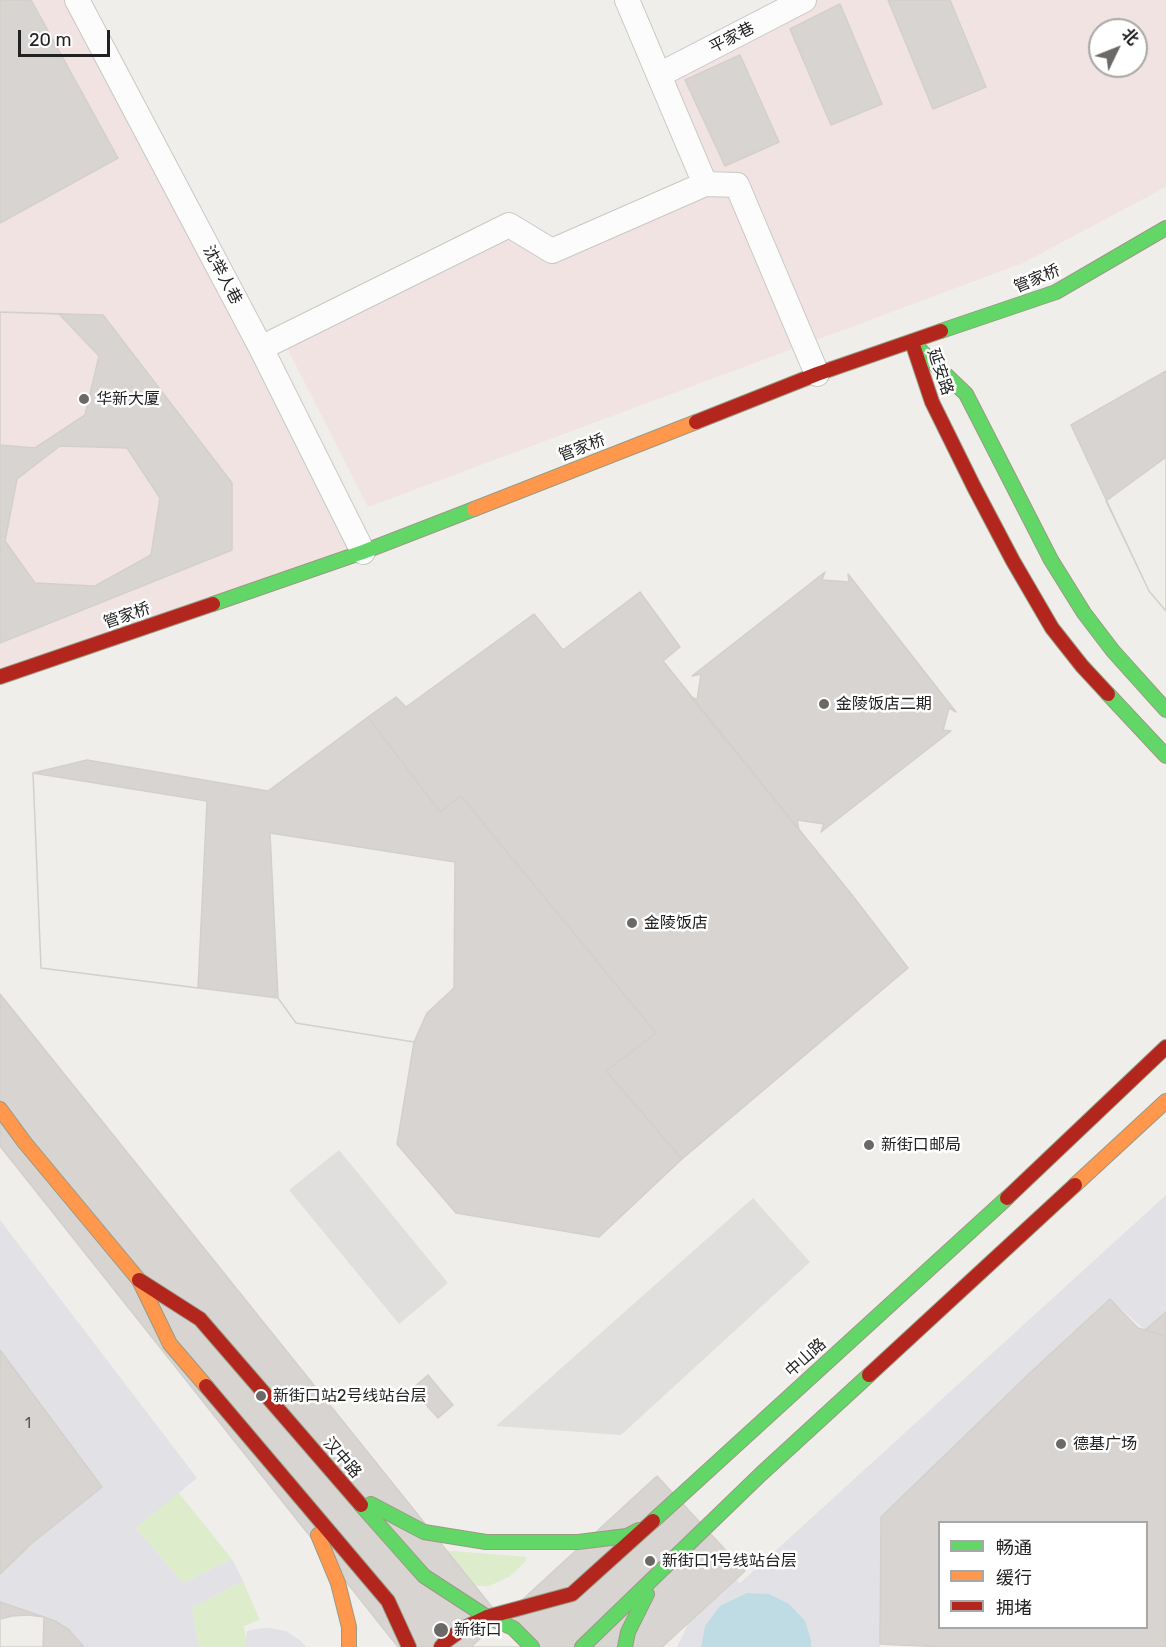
<!DOCTYPE html>
<meta charset="utf-8">
<style>
body{margin:0}
#map{position:relative;width:1166px;height:1647px;overflow:hidden;background:#f0eeeb;font-family:Rubik,"Noto Sans SC",sans-serif}
canvas{display:block}
.legend{position:absolute;left:938px;top:1521px;width:210px;height:108px;box-sizing:border-box;background:#fff;border:2px solid #a7a7a7;margin:0;padding:8px 10px;list-style:none;font-size:18px;color:#222}
.legend li{display:flex;align-items:center;gap:12px;height:30px}
.legend b{width:30px;border:2px solid #a7a7a7}
.north{position:absolute;left:1088px;top:18px;width:60px;height:60px;box-sizing:border-box;background:#fff;border:2px solid #a7a7a7;border-radius:50%;rotate:47deg;font-size:16px;font-weight:700;line-height:24px;text-align:center;color:#222}
.north::after{content:'';display:block;margin:auto;width:21px;height:27px;background:#6a6968;clip-path:polygon(50% 0,100% 100%,50% 72%,0 100%)}
.scale{position:absolute;left:18px;top:30px;width:92px;height:27px;box-sizing:border-box;border:3px solid #222;border-top:0;padding-left:8px;font-size:18px;line-height:21px;white-space:nowrap;color:#222;-webkit-text-stroke:4px #fff;paint-order:stroke}
</style>
<div id="map">
<canvas width="1166" height="1647"></canvas>
<ul class="legend">
<li><b style="height:8px;background:#63d668"></b>畅通</li>
<li><b style="height:8px;background:#ff974d"></b>缓行</li>
<li><b style="height:8px;background:#b3261e"></b>拥堵</li>
</ul>
<div class="north">北</div>
<div class="scale">20 m</div>
</div>
<script>
const g = document.querySelector('canvas').getContext('2d');
g.lineJoin = 'round';
function fillPath(path, color) { g.fillStyle = color; g.fill(path, 'evenodd'); }
const shape = rows => new Path2D(rows.map(r => 'M' + r).join(''));
function stroke(path, color, width, dash) { g.strokeStyle = color; g.lineWidth = width; g.lineCap = dash ? 'butt' : 'round'; g.setLineDash(dash || []); g.stroke(path); }
function label(font, color, halo, rows, align = 'center') {
  g.font = font + ' Rubik,"Noto Sans SC",sans-serif'; g.lineWidth = 5; g.setLineDash([]); g.textBaseline = 'middle'; g.strokeStyle = halo; g.fillStyle = color; for (const [text, x, y, turn = 0] of rows) {
    g.save(); g.translate(x, y); g.rotate((+turn || 0) * Math.PI / 180); g.textAlign = isNaN(turn) ? turn : align; if (halo) g.strokeText(text, 0, 0); g.fillText(text, 0, 0); g.restore();
  }
}
fillPath(shape([
 [0,0,75,0,363,552,0,677],
 [804,0,1166,0,1166,187,1023,263,368,507,282,338,509,225,552,250,705,184,659,75],
 [1100,30,1136,30,1136,66,1100,66]
]), '#f1e3e1');
fillPath(shape([
 [178,1492,232,1559,183,1583,136,1528],
 [441,1550,526,1557,526,1561,509,1577,489,1586,476,1586,461,1577],
 [243,1581,260,1620,244,1626,247,1647,199,1647,192,1608]
]), '#ddeccb');
fillPath(shape([
 [339,1150,448,1283,399,1324,289,1190],
 [753,1198,810,1262,621,1435,496,1426]
]), '#e0dfde');
fillPath(shape([
 [1166,1195,1166,1336,1145,1330,1110,1299,881,1517,880,1647,811,1647,811,1640,705,1626,701,1647,677,1647,700,1599,723,1566,740,1583],
 [0,1220,197,1478,136,1528,183,1583,232,1559,243,1581,192,1608,199,1647,83,1647,55,1621,0,1602,0,1574,18,1556,102,1487,0,1350],
 [262,1628,269,1628,286,1631,301,1641,306,1647,245,1647,247,1631]
]), '#e2e1e5');
fillPath(shape([
 [747,1593,769,1594,789,1604,805,1621,811,1641,811,1647,701,1647,705,1626,720,1606]
]), '#bfdbe3');
const building = shape([
 [0,0,31,0,118,158,0,223,0,0],
 [888,0,950,0,986,87,933,109,888,0],
 [840,4,882,104,831,125,790,29,840,4],
 [740,55,779,142,725,166,685,80,740,55],
 [0,312,103,315,232,483,232,550,0,643,0,312],
 [0,312,59,314,99,356,85,415,35,448,0,445,0,312],
 [1166,371,1166,611,1149,591,1071,425,1166,371],
 [60,446,127,448,160,498,151,555,95,586,35,583,5,541,17,479,60,446],
 [1166,457,1166,611,1149,591,1106,501,1166,457],
 [825,572,822,580,849,582,848,574,956,712,949,708,943,730,951,731,821,832,824,824,797,820,799,830,690,696,697,700,701,674,692,676,825,572],
 [640,592,680,647,663,661,852,895,908,968,682,1159,606,1071,656,1033,461,796,440,812,368,717,396,697,406,707,534,614,563,650,640,592],
 [368,717,440,812,461,796,656,1033,606,1071,682,1159,599,1237,456,1213,397,1144,414,1042,296,1023,278,998,41,968,33,773,87,760,268,791,368,717],
 [33,773,207,801,198,988,41,968,33,773],
 [270,833,455,862,454,988,427,1013,414,1042,296,1023,278,998,270,833],
 [0,994,524,1647,398,1647,0,1146,0,994],
 [1110,1299,1138,1328,1166,1336,1166,1647,945,1647,880,1644,881,1517,1032,1371,1110,1299],
 [940,1522,1146,1522,1146,1628,940,1628,940,1522],
 [1166,1312,1166,1336,1145,1330,1166,1312],
 [0,1350,102,1487,30,1545,0,1574,0,1350],
 [428,1375,453,1405,438,1418,412,1389,428,1375],
 [657,1476,745,1571,662,1647,471,1647,657,1476],
 [0,1602,44,1617,43,1647,0,1647,0,1602],
 [28,1615,44,1617,55,1621,69,1630,84,1647,0,1647,0,1619,12,1616,28,1615]
]);
fillPath(building, '#d7d4d2');
stroke(building, '#d3d0cc', 1.5);
const street = shape([
 [77,0,261,348,363,552],
 [627,0,705,184,737,185,817,374],
 [659,75,804,0],
 [261,348,509,225,552,251,705,184]
]);
const fast = shape([
 [941,331,1056,292,1166,228],
 [916,346,966,394,1051,560,1084,613,1113,651,1166,710],
 [213,604,363,552,474,509],
 [1108,694,1166,756],
 [371,1504,424,1532,486,1542,578,1542,627,1536,639,1530],
 [361,1505,424,1576,487,1617,513,1628,532,1647],
 [653,1521,1007,1198],
 [582,1647,761,1474,869,1375],
 [625,1647,628,1632,647,1594]
]);
const slow = shape([
 [474,509,696,422],
 [0,1109,25,1143,139,1280,170,1344,206,1386],
 [1075,1185,1166,1101],
 [318,1535,338,1583,349,1627,349,1647]
]);
const jam = shape([
 [912,342,932,402,974,487,1013,561,1052,628,1082,666,1108,694],
 [696,422,817,374,941,331],
 [0,677,213,604],
 [1007,1198,1166,1047],
 [139,1280,200,1319,361,1505],
 [869,1375,1075,1185],
 [206,1386,388,1601,409,1647],
 [441,1647,446,1641,464,1628,487,1617,572,1594,653,1521]
]);
stroke(street, '#c9c8c7', 26);
stroke(fast, '#999a82', 16);
stroke(slow, '#999a82', 16);
stroke(jam, '#999a82', 16);
stroke(street, '#fdfcfc', 24);
stroke(fast, '#63d668', 14);
stroke(slow, '#ff974d', 14);
stroke(jam, '#b3261e', 14);
for (const [x, y, r, color] of [
 [84,399,6,"#6a6968"],
 [824,704,6,"#6a6968"],
 [632,923,6,"#6a6968"],
 [869,1145,6,"#6a6968"],
 [261,1396,6,"#6a6968"],
 [1061,1444,6,"#6a6968"],
 [650,1561,6,"#6a6968"],
 [441,1630,8,"#6a6968"]
]) { const dot = new Path2D(); dot.arc(x, y, r, 0, 2 * Math.PI); g.fillStyle = color; g.fill(dot); stroke(dot, '#fff', 2); }
label('14px', '#4f4e4e', null, [
 ["1",28,1424]
]);
label('16px', '#222', '#fff', [
 ["平家巷",732,38,-27],
 ["沈举人巷",222,275,62],
 ["管家桥",1037,279,-23],
 ["延安路",940,372,71],
 ["管家桥",582,448,-21],
 ["管家桥",127,616,-19],
 ["中山路",806,1358,-42],
 ["汉中路",342,1458,49]
]);
label('16px', '#222', '#fff', [
 ["华新大厦",96,399],
 ["金陵饭店二期",836,704],
 ["金陵饭店",644,923],
 ["新街口邮局",881,1145],
 ["新街口站2号线站台层",273,1396],
 ["德基广场",1073,1444],
 ["新街口1号线站台层",662,1561],
 ["新街口",454,1630]
], 'left');
</script>
